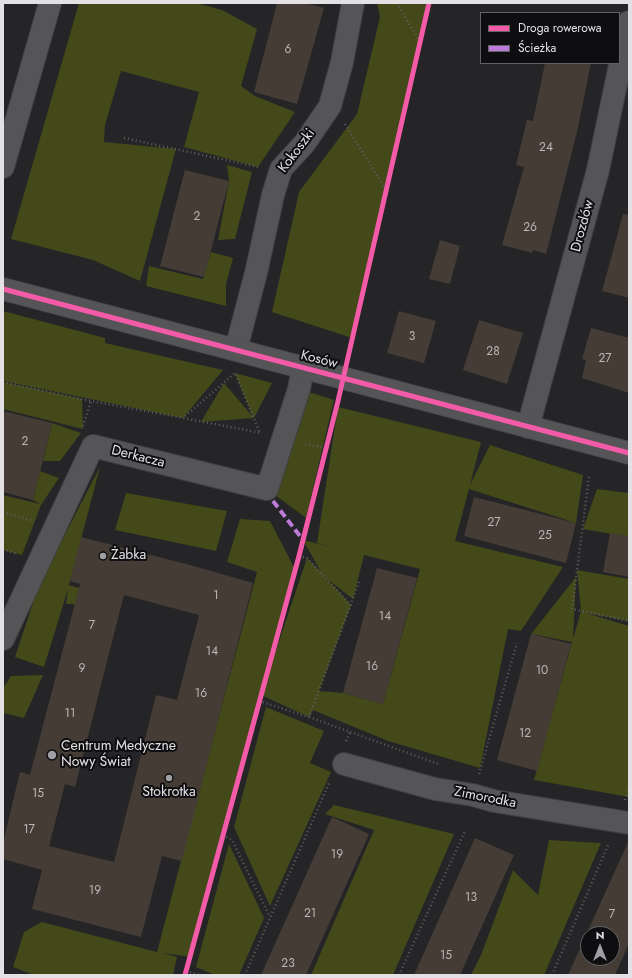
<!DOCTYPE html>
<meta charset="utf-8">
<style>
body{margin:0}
#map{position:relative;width:632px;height:978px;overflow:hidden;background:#252427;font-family:Jost,sans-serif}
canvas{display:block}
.frame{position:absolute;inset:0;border:4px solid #e3e1e4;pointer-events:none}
.legend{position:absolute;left:480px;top:12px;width:140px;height:52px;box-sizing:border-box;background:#0e0d0f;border:1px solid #636264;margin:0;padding:5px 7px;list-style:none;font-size:12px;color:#e3e1e4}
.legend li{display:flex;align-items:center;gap:8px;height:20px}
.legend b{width:20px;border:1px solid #636264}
.north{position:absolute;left:580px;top:926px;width:40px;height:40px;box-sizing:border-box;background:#0e0d0f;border:1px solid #636264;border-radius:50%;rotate:0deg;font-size:11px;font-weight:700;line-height:16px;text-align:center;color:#e3e1e4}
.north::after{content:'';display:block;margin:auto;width:14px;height:18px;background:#a09fa2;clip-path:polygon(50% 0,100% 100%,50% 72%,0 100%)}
</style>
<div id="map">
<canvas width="632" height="978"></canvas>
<div class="frame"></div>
<ul class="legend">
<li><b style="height:5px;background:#f35aa7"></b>Droga rowerowa</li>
<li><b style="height:5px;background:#bd7bd9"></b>Ścieżka</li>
</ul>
<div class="north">N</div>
</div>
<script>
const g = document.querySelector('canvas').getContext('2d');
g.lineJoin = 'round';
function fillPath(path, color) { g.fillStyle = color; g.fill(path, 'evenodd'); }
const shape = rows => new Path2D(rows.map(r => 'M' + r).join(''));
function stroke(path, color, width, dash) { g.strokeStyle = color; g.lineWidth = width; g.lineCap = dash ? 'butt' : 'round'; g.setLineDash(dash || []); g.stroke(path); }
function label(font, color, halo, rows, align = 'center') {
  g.font = font + ' Jost,sans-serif'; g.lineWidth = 4; g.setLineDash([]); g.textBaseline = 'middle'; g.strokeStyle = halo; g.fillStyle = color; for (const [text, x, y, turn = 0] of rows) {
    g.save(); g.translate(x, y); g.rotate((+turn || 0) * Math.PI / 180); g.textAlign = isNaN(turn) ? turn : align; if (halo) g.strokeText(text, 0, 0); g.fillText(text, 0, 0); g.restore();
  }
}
fillPath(shape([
 [79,3,196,3,222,10,257,29,241,86,255,96,295,112,258,167,184,147,199,92,121,71,105,125,104,142,176,149,140,281,93,260,11,239],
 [377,3,429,3,352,338,272,312,299,192,357,114,380,17],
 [227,165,252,172,235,239,218,240,229,181],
 [211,252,233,258,226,284,226,306,146,286,149,266,203,279],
 [3,311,105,338,105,343,223,370,183,418,3,381],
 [235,373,272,383,254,418,201,422,224,383,253,417],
 [3,382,82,399,83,429,3,409],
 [299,389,334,400,306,518,267,489],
 [338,407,481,442,470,485,490,445,583,475,576,523,469,489,455,541,563,567,521,631,508,629,480,768,388,741,313,710,309,717,261,695,190,957,162,953,177,957,173,975,34,975,13,967,24,932,42,922,157,952,257,572,227,562,240,519,270,521,295,569,265,683,307,558,321,572,303,540,331,547,317,543],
 [364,555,420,569,383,704,343,693,319,691,351,605,326,578,353,599],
 [52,423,81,433,60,461,43,461],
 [100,467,69,585,113,598,108,613,74,604,66,604,68,589,44,667,15,657,40,582],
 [40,471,59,478,41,505,22,555,3,550,3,495,40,504,33,500],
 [597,489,629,493,629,537,583,529],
 [126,493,227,511,216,551,115,530],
 [577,570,629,579,629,621,586,613,629,626,629,797,534,780,572,642,531,634,576,577,573,639,581,611],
 [43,675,24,718,3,713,3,688,11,676],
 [266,707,324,731,310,763,331,772,270,906,234,827],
 [334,805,454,834,393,975,311,975,374,830,325,814],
 [549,840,601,843,544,975,471,975,481,955,513,870,538,895],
 [229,844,264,918,239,975,215,975,196,967]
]), '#434919');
fillPath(shape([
 [277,3,305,3,324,8,297,104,254,92],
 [545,63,591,63,577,132,546,254,533,250,532,253,502,245,524,167,516,165,527,120,533,121],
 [185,170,229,181,204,277,160,266],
 [623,214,629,215,629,298,602,291],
 [440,240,460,246,450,284,429,279],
 [399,311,436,321,424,363,387,353],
 [479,320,523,333,507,384,463,370],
 [591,328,629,338,629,393,582,378,586,360,582,359],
 [3,411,52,423,33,500,3,492],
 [474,497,576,523,566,563,464,536],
 [610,533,629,536,629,577,603,572],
 [81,537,190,565,253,583,182,861,162,856,141,937,32,909,42,870,3,859,3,843,20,772,30,775,80,584,70,581],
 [124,595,199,615,177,700,156,695,114,862,49,846,65,784,75,787],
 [377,568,417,578,383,704,343,693],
 [531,634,571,644,537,771,497,760],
 [332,817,369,834,306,975,261,975],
 [475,838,514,855,504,877,460,975,414,975],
 [629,840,629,943,615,975,568,975],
 [588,934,612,934,612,958,588,958]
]), '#453d35');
const minor = shape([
 [3,167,50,3],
 [236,349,256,273,273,195,281,169,304,144,330,106,342,62,353,3],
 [528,427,598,170,629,22],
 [3,639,93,446,267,489,299,389,303,368],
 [344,764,435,789,473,795,494,801,629,823]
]);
const tertiary = shape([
 [3,289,629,453]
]);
stroke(minor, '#413f42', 24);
stroke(tertiary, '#413f42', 24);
stroke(shape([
 [397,3,420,42],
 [345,124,386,190],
 [124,138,258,167],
 [3,382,91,401,183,418,251,431,260,433,235,373,183,418],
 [83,426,91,401],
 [305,444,326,448],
 [589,477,572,609,629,621],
 [3,512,33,521],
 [3,549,17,554],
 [299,556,307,558,351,605],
 [359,582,309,717,438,764],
 [259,701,309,717],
 [346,741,350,732],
 [479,774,517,643],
 [625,800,629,787],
 [223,835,232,840,270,917],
 [186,971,199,975],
 [245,975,330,781],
 [399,975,465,831],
 [552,975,609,843]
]), '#5e5d5e', 2.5, [1, 3]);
stroke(minor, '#555456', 22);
stroke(tertiary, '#555456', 22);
stroke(shape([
 [273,501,303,540]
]), '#bd7bd9', 4, [8, 4]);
stroke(shape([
 [3,289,629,453],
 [185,975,299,556,338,401,429,3]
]), '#f35aa7', 5);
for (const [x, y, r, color] of [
 [103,556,4,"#a09fa2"],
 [52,755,5,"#a09fa2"],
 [169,778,4,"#a09fa2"]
]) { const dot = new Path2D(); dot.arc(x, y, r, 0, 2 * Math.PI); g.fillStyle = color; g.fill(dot); stroke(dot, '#0e0d0f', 1.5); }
label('12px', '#bcb8b8', null, [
 ["6",288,50],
 ["24",546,148],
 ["2",197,217],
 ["26",530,228],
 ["3",412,337],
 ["28",493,352],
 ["27",605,359],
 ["2",25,442],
 ["27",494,523],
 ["25",545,536],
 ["1",216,596],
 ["14",385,617],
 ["7",92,626],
 ["14",212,652],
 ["16",372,667],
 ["9",82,669],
 ["10",542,671],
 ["16",201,694],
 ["11",70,714],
 ["12",525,734],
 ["15",38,794],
 ["17",29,830],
 ["19",337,855],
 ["19",95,891],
 ["13",471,898],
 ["21",310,914],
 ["7",612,915],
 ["15",446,956],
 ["23",288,964]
]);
label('14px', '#e3e1e4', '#0e0d0f', [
 ["Kokoszki",297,151,-53],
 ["Drozdów",583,226,-75],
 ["Kosów",319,360,14],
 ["Derkacza",138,457,14],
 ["Zimorodka",485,798,11]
]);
label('14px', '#e3e1e4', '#0e0d0f', [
 ["Żabka",111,556],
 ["Centrum Medyczne",61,747],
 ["Nowy Świat",61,763],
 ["Stokrotka",169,793,"center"]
], 'left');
</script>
